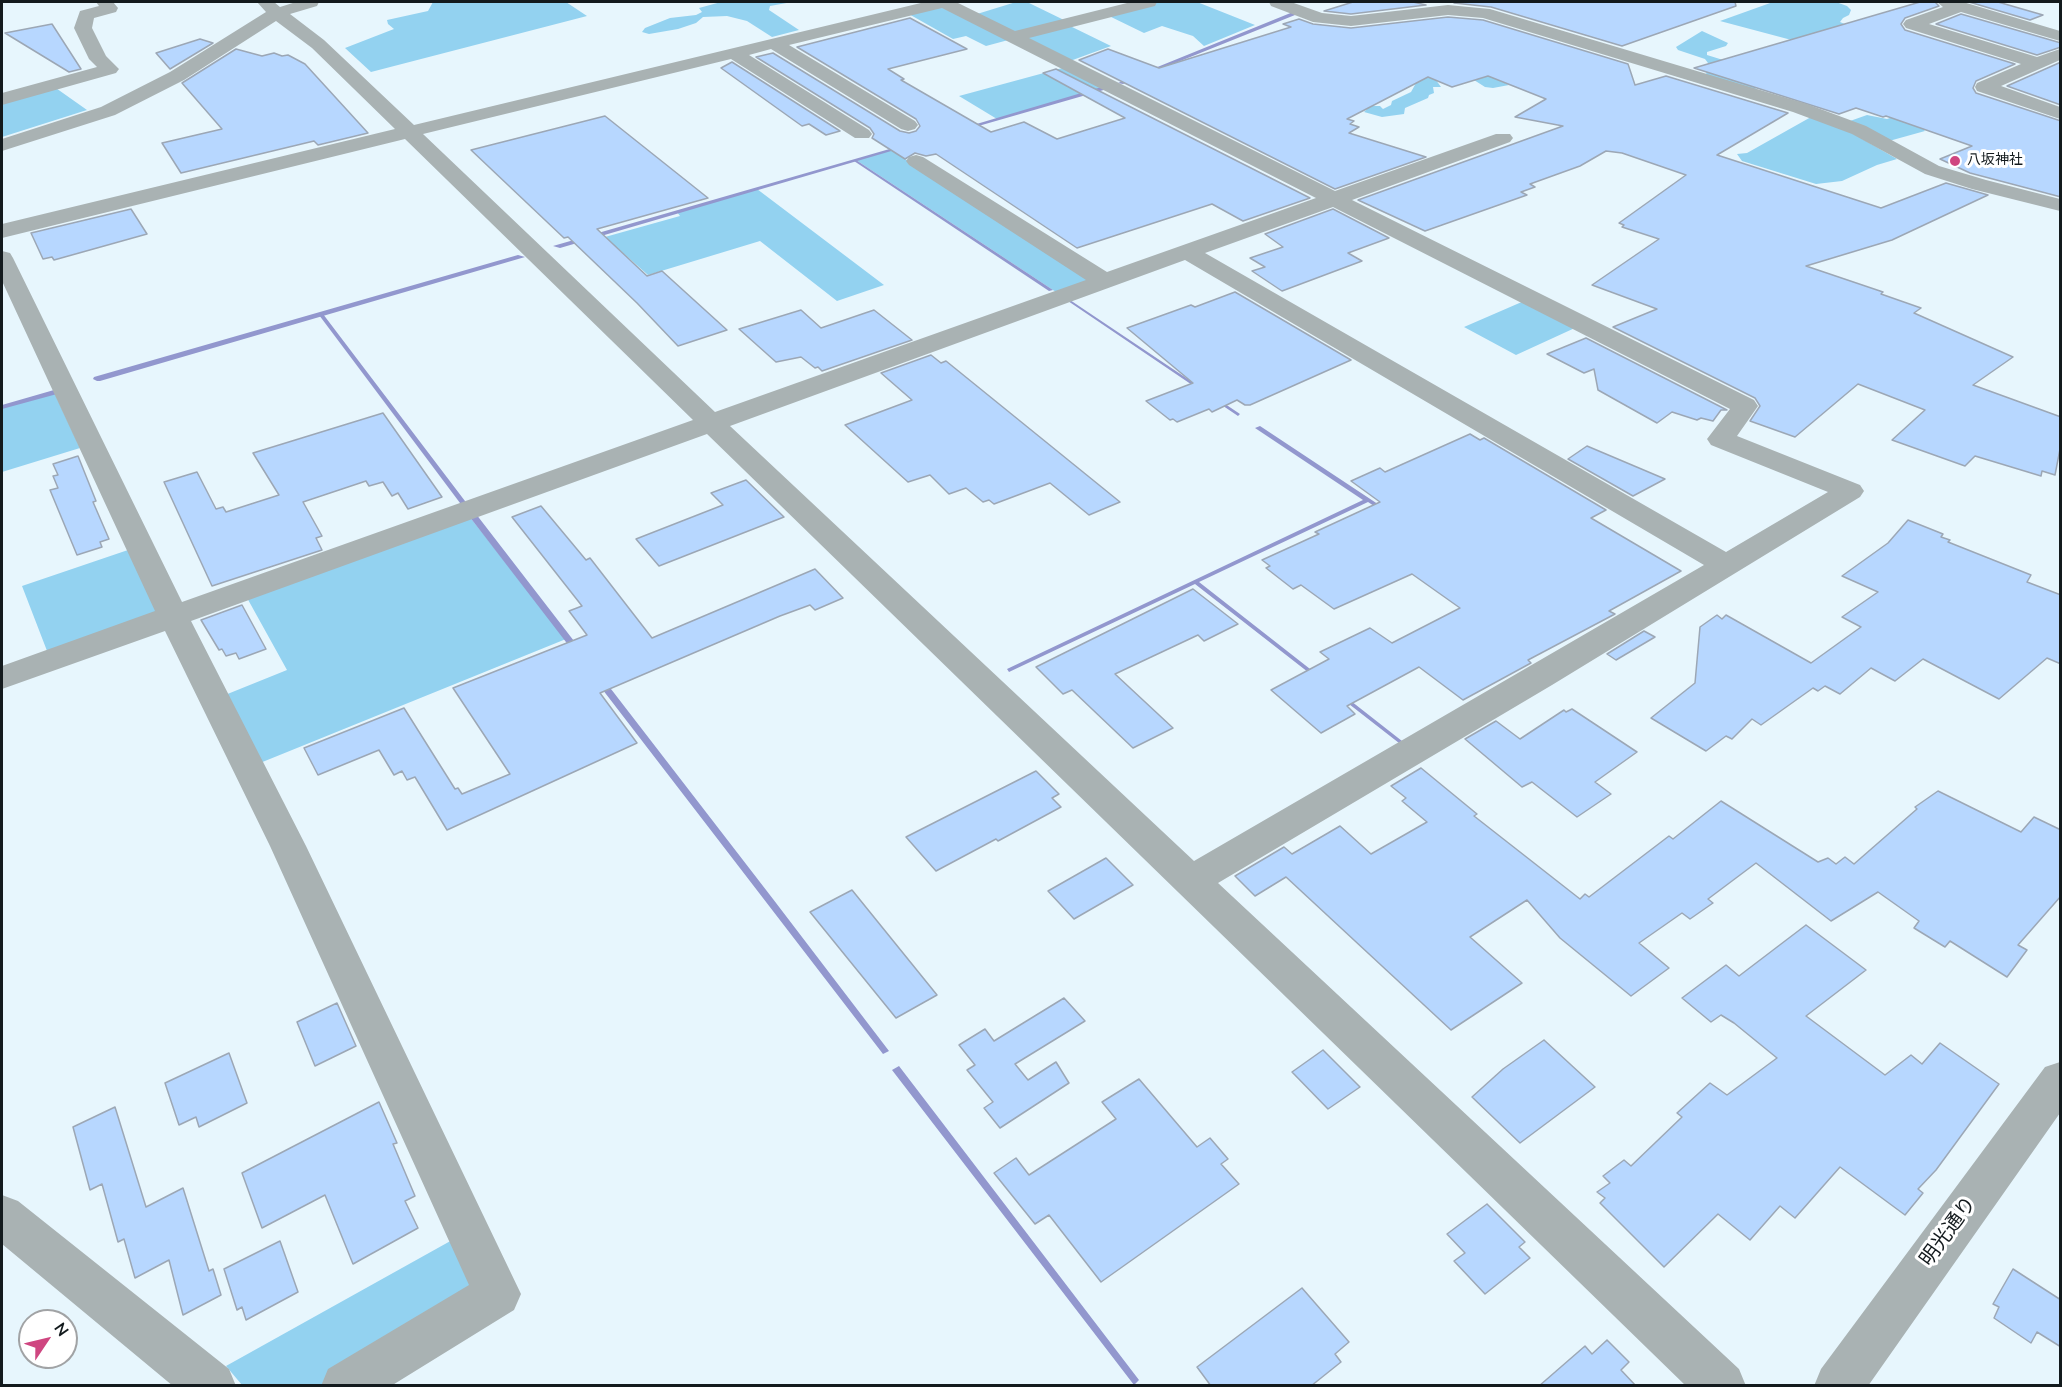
<!DOCTYPE html>
<meta charset="utf-8">
<style>
body{margin:0}
#map{position:relative;width:2062px;height:1387px;overflow:hidden;background:#e7f6fd;font-family:"Nunito Sans",sans-serif}
canvas{display:block}
.frame{position:absolute;inset:0;border:3px solid #131a1d;pointer-events:none}
.north{position:absolute;left:18px;top:1309px;width:60px;height:60px;box-sizing:border-box;background:#fff;border:2px solid #a1a3a5;border-radius:50%;rotate:55deg;font-size:16px;font-weight:700;line-height:24px;text-align:center;color:#131a1d}
.north::after{content:'';display:block;margin:auto;width:21px;height:27px;background:#cf4680;clip-path:polygon(50% 0,100% 100%,50% 72%,0 100%)}
</style>
<div id="map">
<canvas width="2062" height="1387"></canvas>
<div class="frame"></div>
<div class="north">N</div>
</div>
<script>
const g = document.querySelector('canvas').getContext('2d');
g.lineJoin = 'round';
function fillPath(path, color) { g.fillStyle = color; g.fill(path, 'evenodd'); }
const shape = rows => new Path2D(rows.map(r => 'M' + r).join(''));
function stroke(path, color, width, dash) { g.strokeStyle = color; g.lineWidth = width; g.lineCap = dash ? 'butt' : 'round'; g.setLineDash(dash || []); g.stroke(path); }
function label(font, color, halo, rows, align = 'center') {
  g.font = font + ' "Nunito Sans","Noto Sans JP",sans-serif'; g.lineWidth = 6; g.setLineDash([]); g.textBaseline = 'middle'; g.strokeStyle = halo; g.fillStyle = color; for (const [text, x, y, turn = 0] of rows) {
    g.save(); g.translate(x, y); g.rotate((+turn || 0) * Math.PI / 180); g.textAlign = isNaN(turn) ? turn : align; if (halo) g.strokeText(text, 0, 0); g.fillText(text, 0, 0); g.restore();
  }
}
fillPath(shape([
 [433,2,566,2,587,16,371,72,345,48,394,29,388,24,387,20,428,11],
 [721,2,792,2,770,6,769,10,799,30,772,37,747,21,727,16,703,17,696,23,678,29,649,34,642,32,645,28,670,18,696,15,702,12,699,8],
 [1016,2,1027,2,1066,21,1014,32,977,14],
 [1159,2,1197,2,1255,25,1204,46,1193,36,1162,26,1144,33,1107,15],
 [1773,2,1836,2,1847,6,1851,10,1849,15,1843,18,1840,22,1854,28,1799,42,1720,21],
 [939,6,1012,39,986,46,966,36,953,39,907,13],
 [1068,25,1111,46,1070,61,1025,38],
 [1702,31,1728,43,1726,46,1707,52,1707,55,1778,77,1753,90,1706,75,1708,63,1705,59,1678,50,1676,47],
 [1419,53,1494,78,1509,85,1493,88,1485,87,1474,80,1436,80,1441,87,1433,87,1434,93,1429,95,1428,98,1405,108,1404,114,1382,117,1364,112,1370,106,1380,106,1383,109,1391,105,1392,101,1411,92,1416,83],
 [1066,67,1107,87,997,119,959,96],
 [53,86,87,110,2,137,2,101],
 [1867,115,1887,119,1898,115,1928,127,1923,129,1925,131,1889,141,1850,121],
 [1811,117,1845,129,1897,159,1877,165,1842,181,1816,184,1742,161,1737,154,1747,153],
 [891,150,1095,281,1059,294,856,160],
 [757,189,884,285,837,301,760,241,648,275,605,237,680,216,677,212],
 [1524,301,1577,327,1516,355,1464,327],
 [54,392,80,448,2,472,2,407],
 [469,516,566,639,260,763,225,695,287,670,246,596],
 [128,550,161,616,49,656,22,586],
 [454,1239,476,1287,326,1385,242,1385,226,1366]
]), '#93d2f0');
fillPath(shape([
 [856,160,1053,290,1049,291,854,161],
 [1070,300,1240,414,1238,416,1068,301],
 [323,314,468,505,463,507,319,315],
 [1260,426,1571,632,1568,634,1368,502,1199,582,1402,741,1399,743,1195,584,1009,672,1007,669,1363,500,1255,428],
 [476,514,773,899,889,1051,883,1054,469,516],
 [899,1066,1139,1380,1134,1385,892,1070]
]), '#9297ce');
fillPath(shape([
 [1293,12,1295,15,1123,84,1118,83,1293,12],
 [1105,86,1108,88,1107,89,968,129,963,128,1105,86],
 [900,146,905,147,560,248,553,246,900,146],
 [518,255,525,257,100,381,97,381,93,379,94,377,518,255],
 [54,390,57,390,57,394,2,409,2,405,54,390]
]), '#9297ce');
const building = shape([
 [1353,2,1413,2,1426,5,1351,14,1324,11,1353,2],
 [1454,2,1735,2,1736,6,1622,46,1491,7,1454,3,1454,2],
 [1920,2,1935,2,1939,6,1905,18,1901,24,1905,30,2015,64,1976,81,1973,88,1976,93,2061,121,2061,197,1970,173,1940,159,1972,146,1886,116,1883,117,1856,108,1839,114,1694,68,1920,2],
 [1969,2,1998,2,2043,15,2030,20,1969,2],
 [1961,14,2061,43,2061,47,2037,55,1936,24,1961,14],
 [1448,17,1483,20,1628,64,1635,85,1666,76,1788,113,1717,155,1881,208,1946,183,1988,195,1892,240,1806,266,1883,292,1881,294,1921,308,1914,313,2013,357,1973,385,2061,417,2061,444,2055,475,2042,471,2041,476,1975,456,1965,466,1892,440,1925,410,1858,384,1795,437,1750,421,1760,406,1755,398,1613,327,1657,309,1592,285,1659,239,1622,227,1624,225,1619,223,1686,175,1622,153,1606,151,1580,166,1530,184,1535,187,1521,192,1527,195,1425,231,1358,200,1563,126,1515,117,1546,99,1488,76,1452,87,1428,77,1347,119,1354,121,1350,124,1359,127,1349,133,1426,157,1335,189,1079,60,1108,49,1159,68,1291,27,1283,24,1299,19,1313,24,1351,28,1448,17],
 [910,18,967,49,888,69,904,79,901,80,991,132,1024,122,1057,139,1125,118,1043,73,1056,69,1310,198,1243,221,1212,204,1077,248,936,154,926,156,915,153,905,159,872,138,874,134,870,128,756,57,773,53,900,131,909,133,916,131,920,126,916,119,797,47,910,18],
 [52,24,81,69,69,72,5,33,52,24],
 [200,39,213,43,170,69,156,53,200,39],
 [236,49,262,56,274,53,282,56,288,55,305,64,368,133,318,145,314,141,181,173,162,143,222,129,182,83,236,49],
 [732,62,840,131,826,135,809,124,802,126,721,68,732,62],
 [2061,62,2061,105,2007,86,2061,62],
 [605,116,708,198,597,229,647,276,662,271,727,330,678,346,637,303,568,237,564,238,471,150,605,116],
 [131,209,147,234,54,260,52,257,43,259,31,233,131,209],
 [1333,209,1389,238,1348,253,1362,261,1282,291,1252,271,1265,267,1250,258,1283,247,1265,234,1333,209],
 [1235,292,1351,360,1250,405,1245,405,1237,400,1212,412,1209,409,1177,422,1173,419,1170,420,1146,401,1193,383,1127,328,1191,305,1195,307,1235,292],
 [801,310,821,328,874,310,912,340,822,371,818,367,815,368,801,357,776,362,739,329,801,310],
 [1586,338,1727,410,1721,410,1713,421,1701,418,1697,420,1672,412,1657,423,1598,390,1594,369,1584,373,1547,354,1586,338],
 [931,355,941,363,946,361,1120,502,1089,515,1050,483,994,504,989,500,983,502,966,488,949,494,930,475,908,482,845,425,912,400,881,373,931,355],
 [383,413,442,497,408,509,398,493,392,496,383,482,369,486,366,481,303,502,322,536,316,538,322,550,212,586,164,482,197,472,216,509,223,507,226,512,279,495,253,453,383,413],
 [1470,434,1480,440,1484,438,1606,510,1591,518,1681,571,1609,611,1615,614,1528,660,1531,663,1463,700,1419,667,1347,706,1355,714,1321,733,1271,690,1329,659,1320,652,1370,628,1392,643,1460,608,1412,574,1334,609,1301,585,1293,589,1266,568,1270,566,1262,560,1319,534,1315,532,1380,502,1351,481,1380,468,1385,472,1470,434],
 [1587,446,1665,479,1633,496,1568,459,1587,446],
 [78,456,96,501,93,502,109,539,100,542,102,547,77,555,50,490,58,488,53,476,58,475,53,464,78,456],
 [746,480,784,517,659,566,636,539,723,505,711,493,746,480],
 [541,506,586,560,590,558,652,638,815,569,843,598,815,610,810,605,780,616,600,693,637,743,447,830,415,777,407,780,402,771,394,775,379,750,318,775,304,748,404,708,455,789,458,788,462,794,510,774,453,688,587,635,569,611,582,606,512,517,541,506],
 [1908,520,1943,534,1941,537,1950,540,1948,542,2031,575,2027,582,2061,595,2061,664,2047,658,1999,699,1923,659,1895,681,1871,668,1840,694,1825,686,1818,691,1813,688,1761,725,1752,719,1732,739,1726,736,1706,751,1651,718,1695,683,1700,627,1717,615,1722,619,1726,615,1811,663,1861,627,1842,617,1878,592,1842,576,1888,543,1908,520],
 [1193,589,1238,624,1204,641,1198,635,1115,674,1173,728,1133,748,1072,690,1063,694,1036,667,1193,589],
 [242,605,266,649,239,659,236,653,226,656,222,649,219,650,201,620,242,605],
 [1644,631,1655,637,1616,660,1607,654,1644,631],
 [1572,709,1637,752,1595,782,1611,794,1577,817,1532,782,1522,787,1465,739,1496,721,1520,739,1564,710,1566,712,1572,709],
 [1421,768,1477,814,1474,816,1580,899,1585,894,1589,897,1669,836,1673,839,1721,801,1818,862,1828,858,1836,864,1845,857,1854,864,1917,809,1915,807,1938,791,2021,832,2034,817,2061,830,2061,896,2018,945,2027,950,2007,977,1950,941,1945,947,1914,928,1919,921,1878,892,1831,921,1756,863,1708,899,1713,903,1690,919,1682,913,1639,943,1669,968,1631,996,1560,938,1527,900,1470,937,1522,983,1451,1030,1286,877,1255,896,1235,876,1284,847,1292,854,1340,826,1371,854,1427,822,1402,801,1406,798,1391,786,1421,768],
 [1036,771,1059,794,1052,798,1061,807,998,841,996,839,936,871,906,837,1036,771],
 [1106,858,1133,885,1074,919,1048,891,1106,858],
 [852,890,937,995,896,1018,810,912,852,890],
 [1806,925,1866,970,1806,1016,1885,1075,1911,1055,1922,1064,1940,1043,1999,1084,1936,1170,1918,1189,1923,1193,1905,1215,1840,1167,1795,1218,1780,1206,1750,1240,1718,1214,1664,1267,1600,1203,1605,1198,1597,1192,1610,1183,1603,1176,1624,1160,1631,1166,1682,1117,1677,1113,1710,1083,1727,1095,1777,1058,1734,1023,1721,1015,1711,1022,1682,998,1726,965,1739,976,1806,925],
 [1064,998,1085,1021,1015,1064,1028,1080,1056,1062,1069,1083,1000,1128,984,1108,993,1102,967,1070,975,1065,959,1045,985,1029,994,1041,1064,998],
 [337,1003,356,1046,315,1066,297,1022,337,1003],
 [1544,1040,1595,1087,1520,1143,1472,1097,1503,1069,1544,1040],
 [1323,1050,1360,1087,1328,1109,1292,1072,1323,1050],
 [229,1053,247,1103,199,1127,196,1117,179,1125,165,1083,229,1053],
 [1139,1079,1197,1147,1210,1138,1228,1159,1221,1164,1239,1184,1101,1282,1049,1215,1035,1224,994,1173,1016,1158,1029,1175,1116,1119,1102,1102,1139,1079],
 [379,1102,397,1143,393,1144,415,1196,405,1201,418,1228,353,1264,325,1195,262,1228,242,1173,379,1102],
 [115,1107,146,1207,183,1188,209,1271,213,1269,221,1295,183,1315,169,1260,135,1278,124,1239,118,1242,102,1184,90,1190,73,1127,115,1107],
 [1487,1204,1525,1242,1519,1247,1530,1258,1485,1294,1454,1261,1465,1253,1447,1234,1487,1204],
 [280,1241,298,1292,246,1320,242,1307,237,1310,224,1269,280,1241],
 [2013,1269,2061,1300,2061,1347,2037,1332,2031,1343,1994,1318,1999,1307,1993,1304,2013,1269],
 [1302,1288,1349,1342,1335,1354,1341,1362,1311,1386,1211,1386,1197,1367,1302,1288],
 [1607,1340,1629,1362,1621,1370,1636,1386,1539,1386,1585,1346,1592,1354,1607,1340]
]);
fillPath(building, '#b7d7ff');
stroke(building, '#9ca7b5', 1.5);
fillPath(shape([
 [96,2,113,2,118,8,116,12,94,18,92,28,106,56,119,69,116,73,2,105,2,93,97,67,89,59,74,28,80,11,99,6,96,2],
 [257,2,274,2,280,7,296,2,319,2,317,6,290,14,324,40,414,125,925,2,956,2,1015,31,1131,2,1157,2,1155,6,1029,38,1335,191,1496,134,1510,134,1513,138,1510,142,1352,200,1754,400,1758,406,1737,436,1860,485,1864,491,1860,497,1552,685,1218,883,1739,1369,1746,1386,1686,1386,707,434,191,621,306,846,521,1294,514,1310,391,1386,321,1386,328,1369,469,1285,270,846,165,631,2,689,2,666,155,611,2,281,2,251,10,253,13,258,182,602,693,420,405,139,2,238,2,224,395,129,312,48,276,21,184,80,115,115,2,151,2,139,101,107,170,72,266,12,257,2],
 [942,8,1316,198,1107,272,923,157,916,155,909,157,906,161,909,165,1086,280,715,412,423,134,731,59,855,138,869,138,872,134,869,130,749,55,771,49,901,129,908,131,915,129,918,125,915,121,789,45,942,8],
 [1333,207,1730,409,1707,439,1711,445,1828,492,1726,552,1205,253,1333,207],
 [1185,260,1704,565,1194,861,730,426,1185,260],
 [1269,2,1291,2,1322,13,1351,16,1448,5,1490,9,1807,104,1866,126,1939,166,1986,180,2060,199,2060,211,1972,189,1925,174,1852,134,1793,112,1483,18,1448,15,1351,26,1313,22,1271,6,1269,2],
 [1937,2,1963,2,2060,31,2060,41,1961,12,1929,24,2037,57,2060,49,2060,60,2001,86,2060,107,2060,119,1977,91,1975,87,1977,83,2021,64,1906,28,1903,24,1906,20,1943,7,1937,2],
 [2060,1062,2060,1113,1868,1386,1814,1386,1821,1369,2045,1067,2060,1062],
 [2,1195,18,1201,229,1369,236,1386,173,1386,2,1244,2,1195]
]), '#a9b2b3');
for (const [x, y, r, color] of [
 [1955,161,6,"#cf4680"]
]) { const dot = new Path2D(); dot.arc(x, y, r, 0, 2 * Math.PI); g.fillStyle = color; g.fill(dot); stroke(dot, '#fff', 2); }
label('14px', '#131a1d', '#fff', [
 ["八坂神社",1967,161]
], 'left');
label('20px', '#131a1d', '#fff', [
 ["明光通り",1949,1232,-54]
]);
</script>
